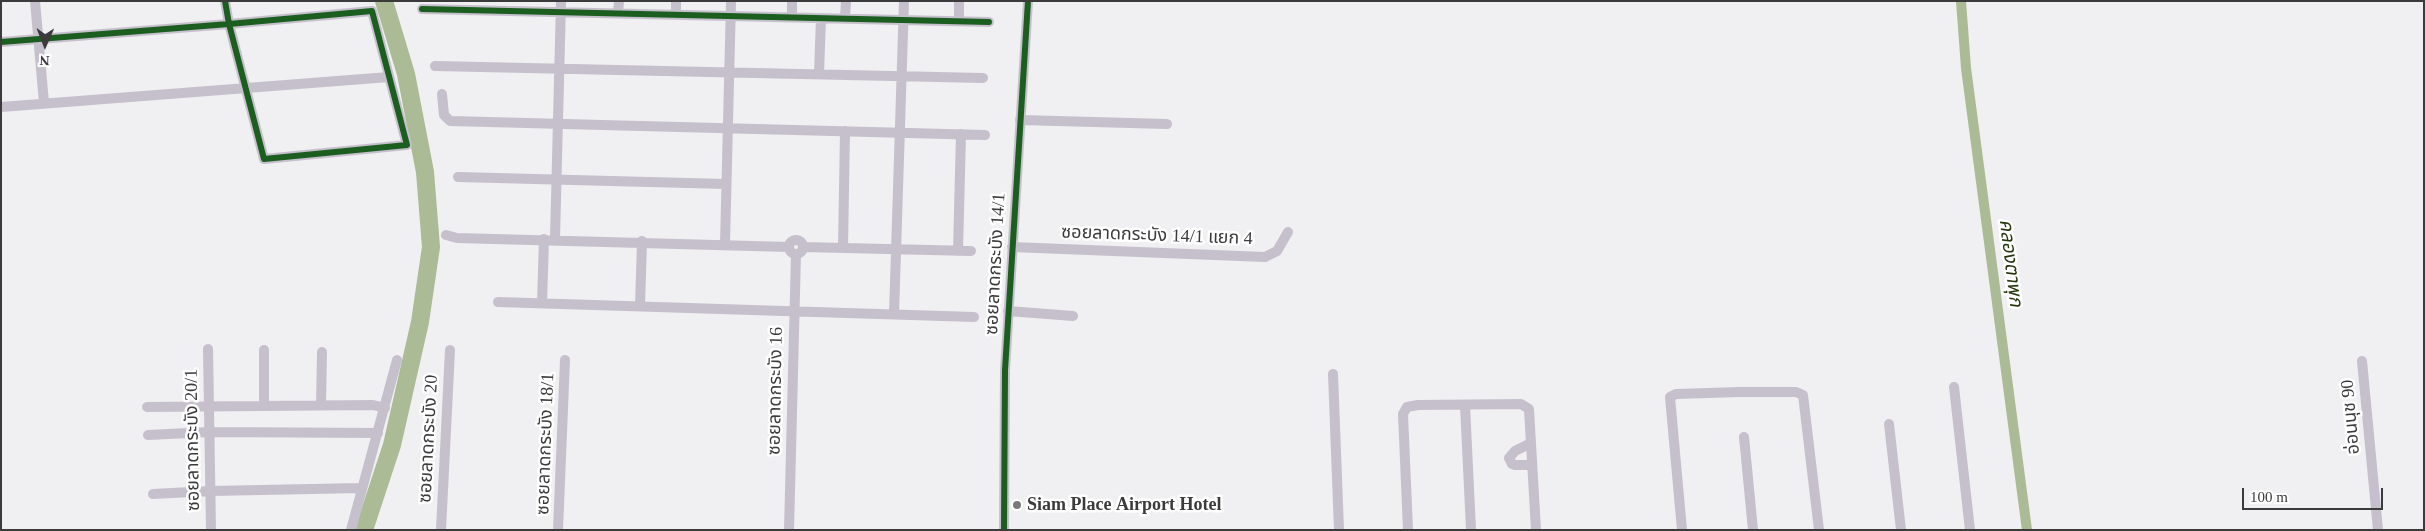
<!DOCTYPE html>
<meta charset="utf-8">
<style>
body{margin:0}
#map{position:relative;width:2425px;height:531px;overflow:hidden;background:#f0eff1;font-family:"Times New Roman",serif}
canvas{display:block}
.frame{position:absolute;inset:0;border:2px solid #3b3b3c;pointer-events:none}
.north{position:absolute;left:20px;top:20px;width:50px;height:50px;-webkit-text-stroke:4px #fff;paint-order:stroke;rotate:181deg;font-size:14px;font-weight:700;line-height:20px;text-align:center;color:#3b3b3c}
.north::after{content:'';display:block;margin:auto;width:18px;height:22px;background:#3b3b3c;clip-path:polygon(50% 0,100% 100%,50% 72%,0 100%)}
.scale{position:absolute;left:2242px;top:488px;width:141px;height:22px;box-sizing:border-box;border:2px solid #3b3b3c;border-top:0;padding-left:6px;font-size:15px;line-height:18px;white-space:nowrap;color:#3b3b3c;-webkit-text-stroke:4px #fff;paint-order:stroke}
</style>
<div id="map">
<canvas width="2425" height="531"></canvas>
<div class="frame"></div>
<div class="north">N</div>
<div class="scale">100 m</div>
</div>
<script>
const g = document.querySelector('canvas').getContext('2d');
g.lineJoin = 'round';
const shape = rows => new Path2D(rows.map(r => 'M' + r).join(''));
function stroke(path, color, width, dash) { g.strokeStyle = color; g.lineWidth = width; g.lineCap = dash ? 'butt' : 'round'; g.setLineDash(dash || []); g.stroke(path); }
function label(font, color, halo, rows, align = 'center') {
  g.font = font + ' "Times New Roman","Noto Sans Thai",serif'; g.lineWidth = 5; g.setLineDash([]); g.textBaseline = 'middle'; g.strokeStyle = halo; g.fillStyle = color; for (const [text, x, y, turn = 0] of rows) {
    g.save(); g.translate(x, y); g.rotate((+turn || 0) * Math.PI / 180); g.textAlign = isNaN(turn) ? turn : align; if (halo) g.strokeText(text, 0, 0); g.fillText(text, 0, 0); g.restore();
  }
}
stroke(shape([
 [1961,1,1966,68,2027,530]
]), '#abbb96', 10);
stroke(shape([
 [364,530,392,445,420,322,431,247,425,172,406,74,384,1]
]), '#abbb96', 18);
stroke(shape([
 [35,1,44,103],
 [422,9,989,22],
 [618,13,619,1],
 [676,15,676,1],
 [792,17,792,1],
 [845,18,846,1],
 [959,21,959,1],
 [1,42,229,24,372,11,407,145,264,159,229,24,225,1],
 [435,66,983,78],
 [819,74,821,18],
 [442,94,444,115,450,121,985,135],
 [1,107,389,77],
 [1020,120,1167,124],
 [458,177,726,184],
 [446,235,457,238,789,247],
 [555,239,561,1],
 '789 247a7 7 0 1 1 14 0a7 7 0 1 1-14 0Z',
 [725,244,731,1],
 [803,247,971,251],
 [1012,247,1265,257,1277,251,1288,232],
 [843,248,845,131],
 [958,251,961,134],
 [498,302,974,317],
 [542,303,544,239],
 [640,306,642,241],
 [1008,311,1073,316],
 [894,314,904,1],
 [208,349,211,530],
 [264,350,264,405],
 [2362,361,2378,530],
 [1333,374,1339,530],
 [1954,387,1970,530],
 [321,405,322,352],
 [1465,405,1471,530],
 [147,407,373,405,385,408],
 [1889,424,1901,530],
 [148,435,209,432,378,433],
 [1744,437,1753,530],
 [1531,443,1515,451,1509,458,1512,464,1515,465,1532,465],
 [153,494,210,491,362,488],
 [351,530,397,360],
 [441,530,450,350],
 [558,530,565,360],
 [789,530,796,254],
 [1004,530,1005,370,1028,1],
 [1408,530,1403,414,1407,407,1418,405,1521,404,1529,409,1536,530],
 [1682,530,1670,397,1676,394,1739,392,1796,392,1803,395,1819,530]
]), '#c6c0cd', 10);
stroke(shape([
 [422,9,989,22],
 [1,42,229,24,372,11,407,145,264,159,229,24,225,1],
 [1004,530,1005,370,1028,1]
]), '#1b5e20', 6);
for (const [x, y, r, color] of [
 [1017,505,5,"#7a7a7b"]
]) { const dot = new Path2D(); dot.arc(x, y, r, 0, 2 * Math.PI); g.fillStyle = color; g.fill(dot); stroke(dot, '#fff', 2); }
label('18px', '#3b3b3c', '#fff', [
 ["ซอยลาดกระบัง 14/1 แยก 4",1157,236,2],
 ["ซอยลาดกระบัง 14/1",996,264,-87],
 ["ซอยลาดกระบัง 16",776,391,-89],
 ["อ่อนนุช 90",2351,417,-95],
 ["ซอยลาดกระบัง 20",429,439,-87],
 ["ซอยลาดกระบัง 20/1",193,440,-91],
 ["ซอยลาดกระบัง 18/1",546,444,-88]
]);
label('bold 18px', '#3b3b3c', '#fff', [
 ["Siam Place Airport Hotel",1027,505]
], 'left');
label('italic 19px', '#26360d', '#fff', [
 ["คลองตาพุก",2010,263,83]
]);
</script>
